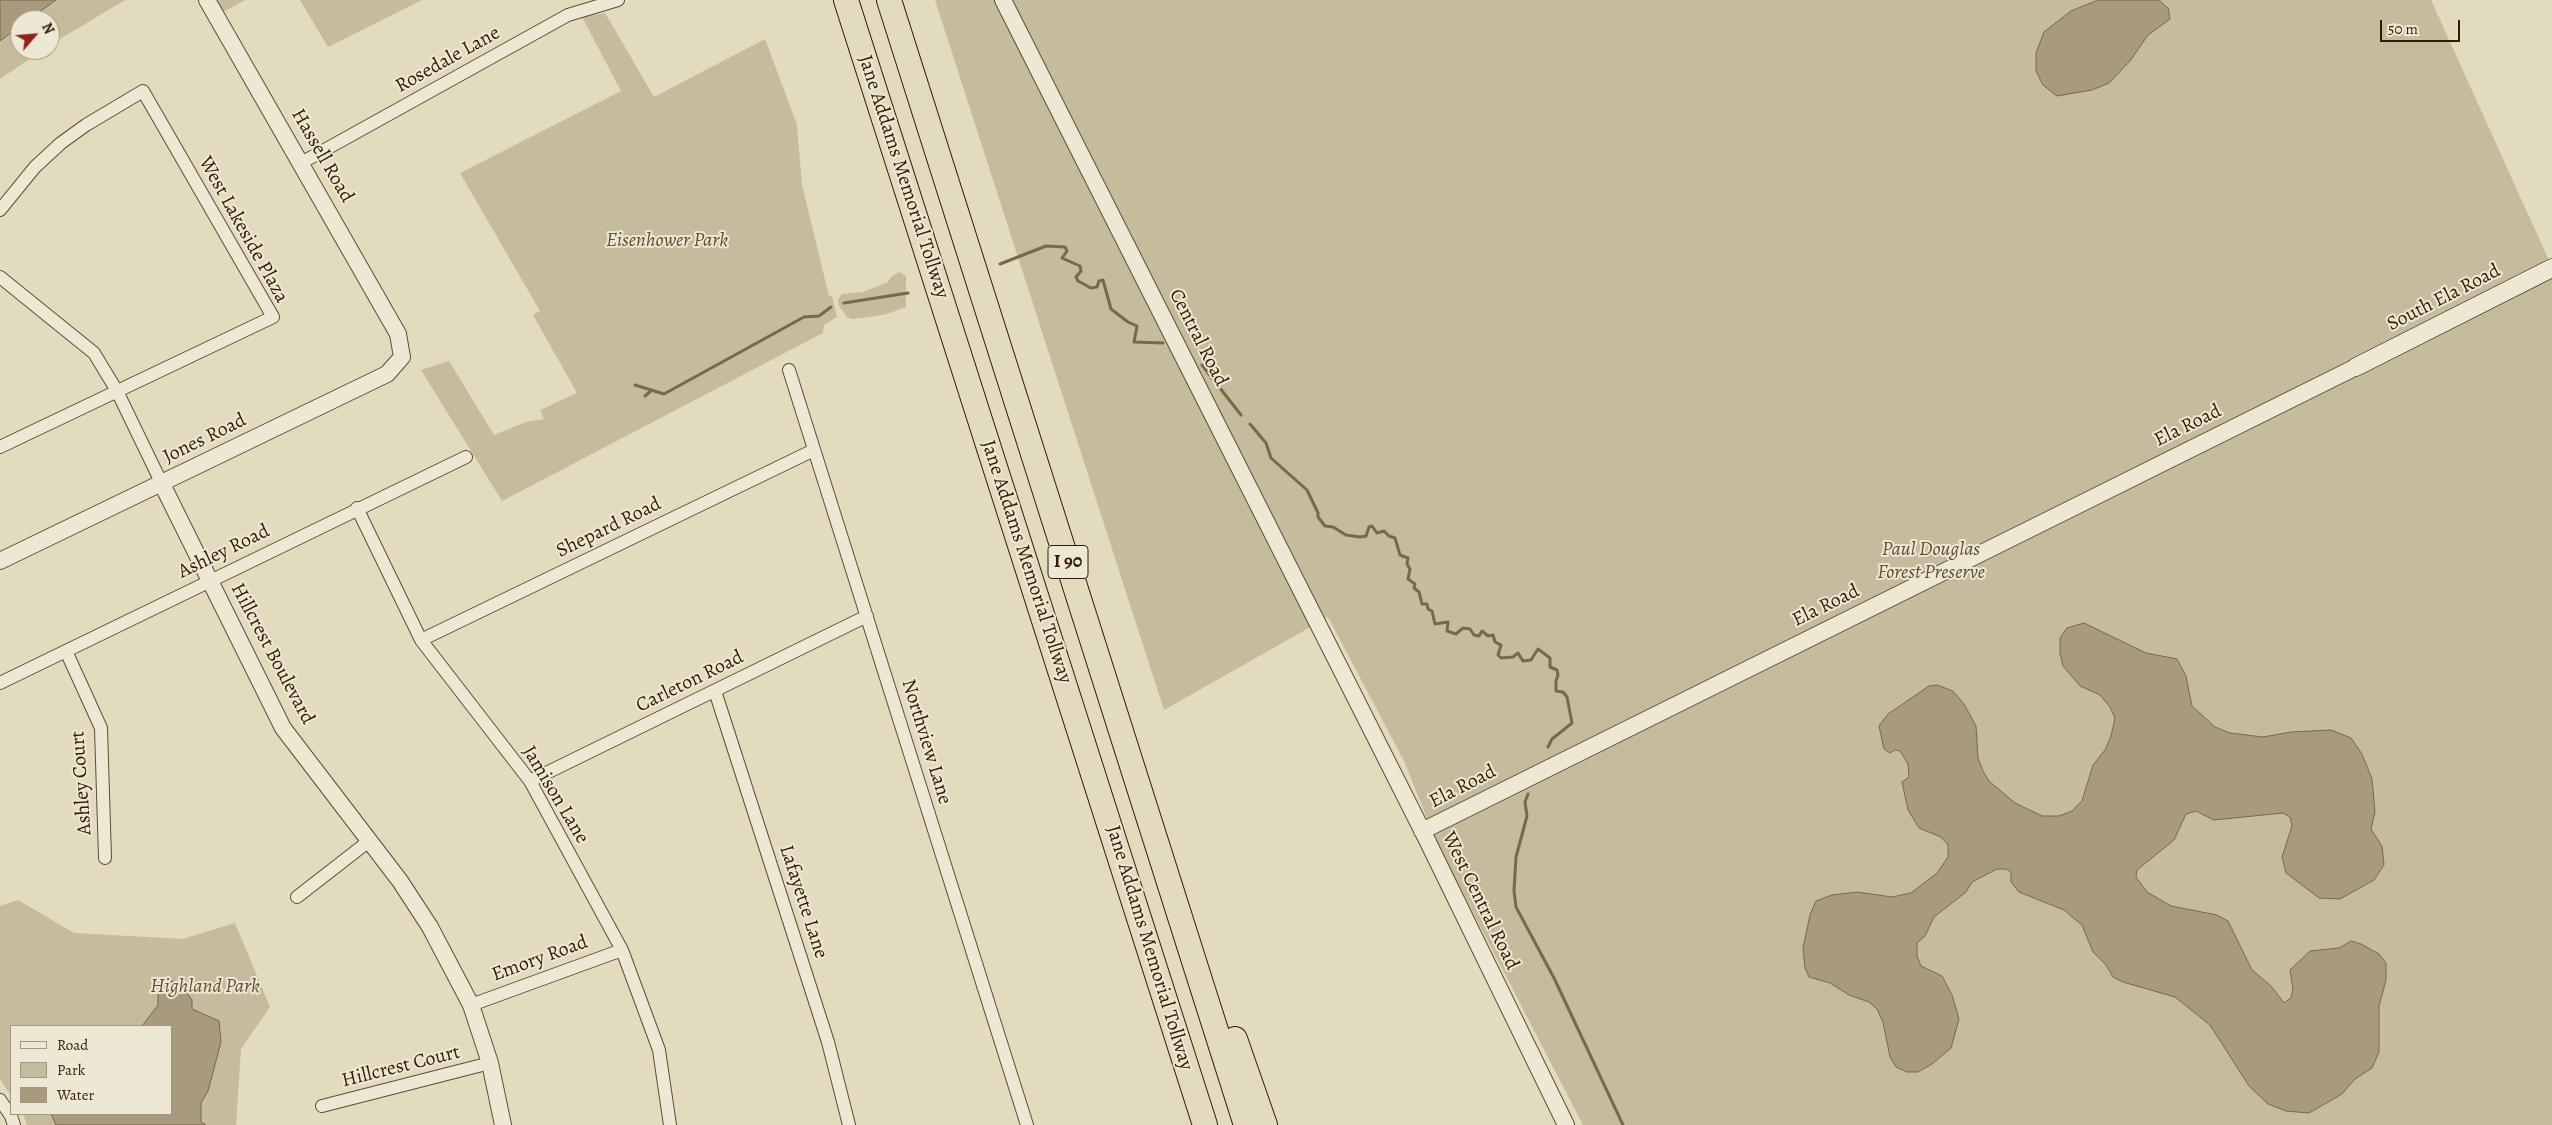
<!DOCTYPE html>
<style>
body{margin:0}
#map{position:relative;width:2552px;height:1125px;overflow:hidden;background:#e3dbbd;font-family:Alegreya,serif}
canvas{display:block}
.legend{position:absolute;left:10px;top:1025px;width:162px;height:90px;box-sizing:border-box;background:#ede8d4;border:1px solid #a39680;margin:0;padding:6px 9px;list-style:none;font-size:15px;color:#341c01}
.legend li{display:flex;align-items:center;gap:10px;height:25px}
.legend b{width:25px;border:1px solid #a39680}
.north{position:absolute;left:10px;top:10px;width:50px;height:50px;box-sizing:border-box;background:#ede8d4;border:1px solid #a39680;border-radius:50%;rotate:63deg;font-size:14px;font-weight:700;line-height:20px;text-align:center;color:#341c01}
.north::after{content:'';display:block;margin:auto;width:18px;height:22px;background:#8f2418;clip-path:polygon(50% 0,100% 100%,50% 72%,0 100%)}
.scale{position:absolute;left:2380px;top:20px;width:80px;height:22px;box-sizing:border-box;border:2px solid #341c01;border-top:0;padding-left:6px;font-size:15px;line-height:18px;white-space:nowrap;color:#341c01;-webkit-text-stroke:4px #ede8d4;paint-order:stroke}
</style>
<div id="map">
<canvas width="2552" height="1125"></canvas>
<ul class="legend">
<li><b style="height:6px;background:#ede8d4"></b>Road</li>
<li><b style="height:14px;background:#c5bb9d"></b>Park</li>
<li><b style="height:14px;background:#a89a7d"></b>Water</li>
</ul>
<div class="north">N</div>
<div class="scale">50 m</div>
</div>
<script>
const g = document.querySelector('canvas').getContext('2d');
g.lineJoin = 'round';
function fillPath(path, color) { g.fillStyle = color; g.fill(path, 'evenodd'); }
const shape = rows => new Path2D(rows.map(r => 'M' + r).join(''));
function stroke(path, color, width, dash) { g.strokeStyle = color; g.lineWidth = width; g.lineCap = dash ? 'butt' : 'round'; g.setLineDash(dash || []); g.stroke(path); }
function label(font, color, halo, rows, align = 'center') {
  g.font = font + ' Alegreya,serif'; g.lineWidth = 4; g.setLineDash([]); g.textBaseline = 'middle'; g.strokeStyle = halo; g.fillStyle = color; for (const [text, x, y, turn = 0] of rows) {
    g.save(); g.translate(x, y); g.rotate((+turn || 0) * Math.PI / 180); g.textAlign = isNaN(turn) ? turn : align; if (halo) g.strokeText(text, 0, 0); g.fillText(text, 0, 0); g.restore();
  }
}
fillPath(shape([
 [0,0,125,0,50,45,50,20,20,20,20,50,43,50,0,79],
 [207,0,245,0,216,16],
 [300,0,422,0,328,47],
 [935,0,2431,0,2552,267,2552,1125,1583,1125,1437,843,1404,761,1328,617,1164,710],
 [605,13,654,97,765,39,797,125,802,185,829,296,832,296,837,317,824,325,823,333,502,501,421,370,449,361,494,435,526,422,544,419,540,410,577,393,533,315,540,311,460,173,621,91,582,17],
 [899,272,906,276,906,307,887,314,869,317,852,319,847,317,839,306,838,299,842,294,863,292,888,282,891,277],
 [18,900,74,933,183,939,235,923,270,1007,241,1049,236,1125,27,1125,23,1114,171,1114,171,1026,11,1026,11,1096,0,1079,0,906]
]), '#c5bb9d');
const water = shape([
 [0,0,56,0,28,20,20,20,20,26,0,41,0,0],
 [2098,0,2159,0,2168,8,2170,19,2148,35,2130,61,2109,83,2092,90,2057,96,2043,85,2036,71,2036,53,2044,32,2071,11,2098,0],
 [2084,623,2146,653,2177,659,2186,676,2192,706,2215,727,2230,733,2263,737,2291,732,2331,730,2351,738,2362,754,2372,779,2375,812,2371,829,2382,846,2384,865,2374,880,2340,899,2319,898,2286,873,2282,857,2292,826,2290,817,2283,813,2214,820,2196,811,2186,814,2174,840,2137,870,2136,877,2147,892,2171,906,2217,915,2228,921,2252,970,2271,986,2284,1003,2291,998,2293,989,2290,970,2310,951,2339,948,2351,941,2361,944,2379,954,2386,963,2386,980,2379,1006,2379,1052,2372,1068,2355,1079,2342,1094,2309,1113,2286,1111,2268,1104,2249,1086,2210,1025,2175,997,2123,982,2113,977,2106,965,2093,952,2082,925,2064,910,2019,892,2011,882,2011,872,2006,869,1997,869,1972,882,1966,892,1934,917,1925,936,1917,943,1917,956,1921,966,1942,976,1952,995,1959,1019,1951,1048,1932,1064,1918,1072,1907,1072,1896,1067,1890,1057,1883,1022,1877,1009,1869,1002,1849,995,1830,983,1809,977,1805,968,1803,948,1810,915,1816,901,1832,895,1857,892,1892,897,1911,893,1937,873,1948,857,1948,845,1941,837,1919,828,1908,810,1902,782,1909,777,1908,764,1900,751,1895,750,1890,753,1884,749,1879,726,1888,714,1929,686,1937,685,1953,691,1964,704,1976,726,1978,758,1983,771,1989,781,2015,803,2042,816,2059,816,2072,811,2082,801,2093,765,2105,750,2111,736,2115,718,2110,707,2100,695,2080,686,2063,666,2060,653,2060,638,2067,628,2084,623],
 [173,981,181,985,192,1000,192,1009,219,1021,221,1042,208,1091,201,1103,201,1122,206,1125,56,1125,51,1114,171,1114,171,1026,142,1026,158,1005,158,994,162,986,173,981]
]);
fillPath(water, '#a89a7d');
stroke(water, '#7a684b', 1);
stroke(shape([
 [1000,264,1046,246,1065,247,1067,251,1062,258,1080,266,1081,271,1076,277,1078,281,1091,288,1097,287,1099,281,1103,280,1111,309,1128,322,1137,326,1134,342,1163,343],
 [844,303,908,293],
 [1202,365,1241,415],
 [635,385,664,394,804,317,819,316,831,307],
 [645,396,652,390],
 [1250,424,1266,443,1271,458,1307,490,1318,513,1318,517,1325,526,1333,527,1346,535,1360,537,1366,536,1369,527,1372,526,1377,533,1384,531,1389,536,1395,538,1400,555,1408,558,1407,564,1410,569,1408,579,1415,584,1414,588,1419,592,1422,604,1427,604,1428,609,1432,611,1435,624,1448,622,1447,631,1456,634,1463,628,1470,629,1474,635,1479,636,1482,631,1488,636,1493,635,1495,642,1501,645,1498,655,1501,658,1513,657,1518,653,1523,661,1531,660,1538,649,1550,658,1550,667,1557,670,1558,675,1556,681,1556,691,1563,692,1567,697,1572,723,1552,739,1548,747],
 [1528,794,1525,802,1527,816,1516,857,1514,891,1516,907,1554,978,1623,1125]
]), '#7a684b', 3);
const minor = shape([
 [301,163,568,15,618,0],
 [0,210,35,167,61,143,86,125,143,91,273,317,0,447],
 [0,277,94,353,117,391,162,484],
 [789,370,1027,1125],
 [357,508,421,640,530,781,622,950,659,1050,670,1125],
 [421,640,814,450],
 [66,651,101,728,105,858],
 [0,683,466,457],
 [715,691,828,1042,849,1125],
 [530,781,867,616],
 [297,897,369,841],
 [471,1005,622,950],
 [0,1100,11,1116,14,1125],
 [322,1106,490,1063]
]);
const tertiary = shape([
 [1003,0,1427,840,1566,1125],
 [162,484,283,728,400,881,430,927,471,1005,490,1063,503,1125],
 [0,561,387,374,402,357,398,334,207,0],
 [1422,831,2356,367]
]);
const secondary = shape([
 [2356,367,2552,268]
]);
const motorway = shape([
 [846,0,1205,1125],
 [889,0,1246,1125],
 [1235,1039,1265,1125]
]);
stroke(minor, '#604c30', 14);
stroke(tertiary, '#604c30', 18);
stroke(secondary, '#341c01', 19);
stroke(motorway, '#341c01', 26);
stroke(minor, '#ede8d4', 12);
stroke(tertiary, '#ede8d4', 16);
stroke(secondary, '#ede8d4', 18);
stroke(motorway, '#e3dbbd', 24);
for (const [x, y, w] of [
 [1068,562,40]
]) { const box = new Path2D(); box.roundRect(x - w / 2, y - 16.5, w, 33, 4); g.fillStyle = '#ede8d4'; g.fill(box); stroke(box, '#341c01', 1); }
label('bold 19px', '#341c01', null, [
 ["I 90",1068,562]
]);
label('20px', '#341c01', '#ede8d4', [
 ["Rosedale Lane",448,60,-29],
 ["Hassell Road",322,156,60],
 ["Jane Addams Memorial Tollway",903,177,72],
 ["West Lakeside Plaza",243,230,61],
 ["South Ela Road",2444,298,-27],
 ["Central Road",1198,338,63],
 ["Ela Road",2188,426,-26],
 ["Jones Road",205,439,-26],
 ["Shepard Road",609,528,-26],
 ["Ashley Road",224,552,-26],
 ["Jane Addams Memorial Tollway",1026,562,72],
 ["Ela Road",1826,606,-26],
 ["Hillcrest Boulevard",272,654,62],
 ["Carleton Road",690,682,-26],
 ["Northview Lane",926,742,73],
 ["Ashley Court",82,783,-94],
 ["Ela Road",1463,787,-27],
 ["Jamison Lane",555,795,59],
 ["West Central Road",1480,901,64],
 ["Lafayette Lane",803,902,72],
 ["Jane Addams Memorial Tollway",1149,948,73],
 ["Emory Road",540,959,-20],
 ["Hillcrest Court",401,1067,-14]
]);
label('italic 20px', '#604c30', '#ede8d4', [
 ["Eisenhower Park",667,241],
 ["Paul Douglas",1931,550],
 ["Forest Preserve",1931,573],
 ["Highland Park",205,987]
]);
</script>
